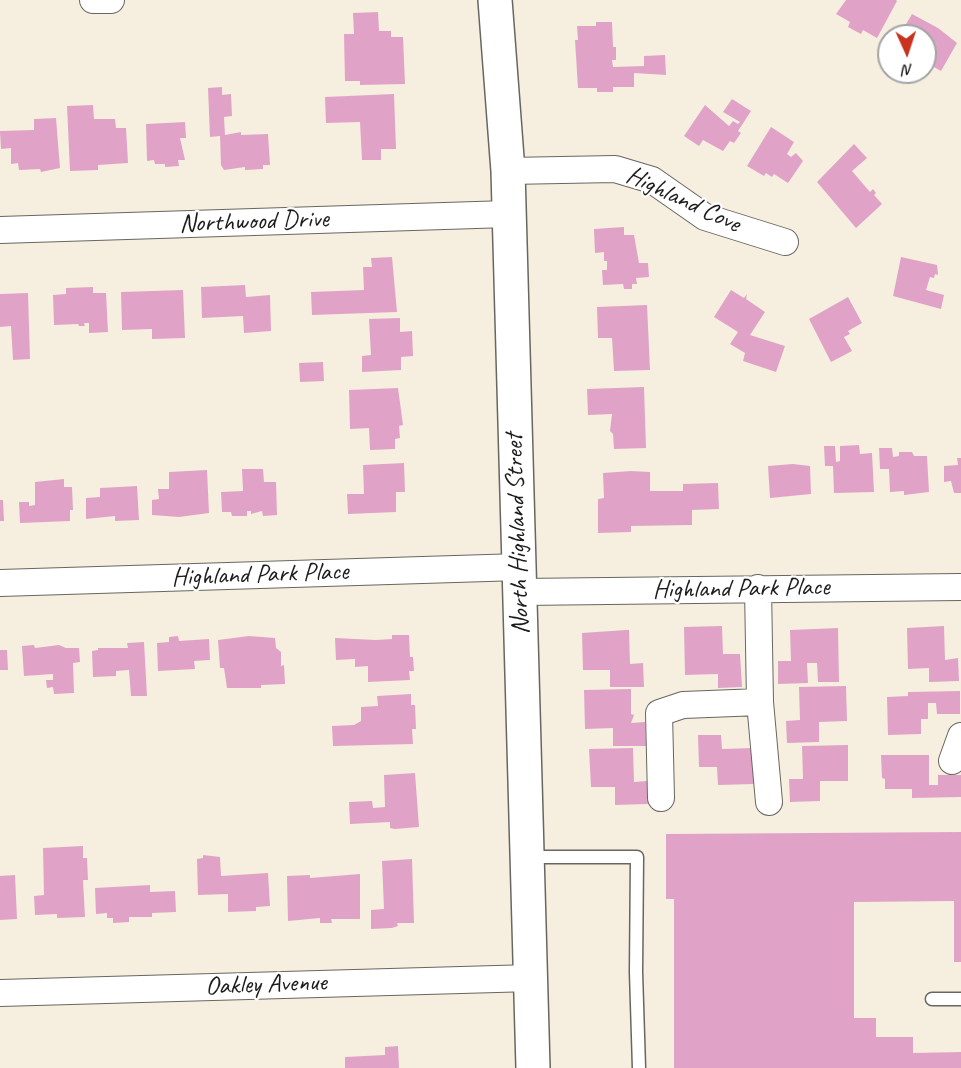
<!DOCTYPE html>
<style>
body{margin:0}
#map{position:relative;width:961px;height:1068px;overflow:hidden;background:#f6efdf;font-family:Caveat,sans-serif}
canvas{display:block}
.north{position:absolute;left:877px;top:24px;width:60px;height:60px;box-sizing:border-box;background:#fff;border:2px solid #a4a4a4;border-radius:50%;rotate:177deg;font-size:16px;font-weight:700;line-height:24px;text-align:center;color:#1c1c1c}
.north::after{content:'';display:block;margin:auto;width:21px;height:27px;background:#c8321e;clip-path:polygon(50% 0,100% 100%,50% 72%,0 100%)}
</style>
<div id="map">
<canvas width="961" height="1068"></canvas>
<div class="north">N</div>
</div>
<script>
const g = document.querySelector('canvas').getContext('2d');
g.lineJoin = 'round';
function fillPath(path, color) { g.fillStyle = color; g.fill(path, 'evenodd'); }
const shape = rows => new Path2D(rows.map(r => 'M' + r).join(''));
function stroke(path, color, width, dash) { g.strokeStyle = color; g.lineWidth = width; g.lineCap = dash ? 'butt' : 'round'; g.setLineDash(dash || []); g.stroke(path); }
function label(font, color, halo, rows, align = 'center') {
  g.font = font + ' Caveat,sans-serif'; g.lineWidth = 4.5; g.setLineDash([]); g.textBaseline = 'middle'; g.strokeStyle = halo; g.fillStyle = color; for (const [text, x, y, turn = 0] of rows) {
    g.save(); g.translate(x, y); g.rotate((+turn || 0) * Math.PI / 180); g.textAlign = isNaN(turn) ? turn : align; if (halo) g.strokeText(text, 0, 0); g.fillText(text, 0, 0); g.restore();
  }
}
fillPath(shape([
 [846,0,896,0,897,1,877,38,863,30,861,34,848,27,850,22,836,14],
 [378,12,379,31,391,31,391,37,403,37,405,84,360,85,360,81,345,81,344,34,354,34,353,13],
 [912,14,938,28,957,43,941,71,925,62,925,36,899,36],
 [596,22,612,22,613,47,616,47,616,60,612,60,613,67,644,66,644,56,665,55,666,75,634,73,634,87,613,87,613,92,597,92,597,88,578,88,575,40,578,40,577,26,596,26],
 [222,87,222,95,231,94,232,116,224,117,225,135,241,132,241,135,268,134,270,165,263,165,263,169,245,170,245,167,224,170,221,165,220,136,210,137,208,88],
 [394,94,396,149,381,149,381,160,362,160,360,122,326,123,325,97],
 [732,99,751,111,738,131,741,133,734,143,730,141,723,151,703,140,699,146,684,136,705,105,729,126,733,121,738,124,740,122,723,112],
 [93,105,94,119,115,119,116,128,126,128,128,163,98,165,98,170,70,171,67,106],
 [56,118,60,168,41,172,40,169,19,170,18,163,11,164,11,148,1,149,0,131,34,130,34,119],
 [185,122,186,138,180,138,185,160,178,160,179,166,165,167,165,164,155,164,154,160,147,161,146,124],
 [771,127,794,142,787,154,791,157,796,153,803,161,788,183,774,174,772,177,766,173,764,176,747,166],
 [854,144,867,158,852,171,870,192,873,189,876,193,874,195,882,204,856,228,817,182],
 [624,227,624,235,634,235,639,263,648,263,649,277,636,278,637,284,632,284,632,289,624,289,623,284,603,285,602,270,607,270,607,261,604,261,604,252,595,253,594,229],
 [392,257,397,312,312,315,311,292,364,290,363,267,372,267,371,258],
 [901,257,937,265,938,275,935,274,934,278,930,277,926,290,944,295,941,309,893,296],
 [245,285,246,297,270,295,271,331,244,333,243,316,202,318,201,287],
 [93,287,93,293,106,293,108,332,89,333,89,323,84,323,85,326,79,326,78,324,54,325,53,295,66,294,66,288],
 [183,290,185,338,152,339,152,329,122,330,121,292],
 [731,290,744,298,747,294,746,299,765,312,750,335,785,346,776,372,743,361,745,353,730,344,738,332,714,317],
 [28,293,30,359,13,360,11,326,0,327,0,294],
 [848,297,862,323,848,331,850,334,844,337,852,351,831,362,809,319],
 [647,305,650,370,614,371,612,338,598,338,597,307],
 [400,318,400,332,412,331,413,356,401,357,401,370,362,372,362,356,371,355,369,319],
 [323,362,324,381,300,382,299,363],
 [644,387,646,448,614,449,613,434,610,431,612,414,588,415,587,389],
 [398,388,403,425,399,426,400,438,395,439,395,449,370,450,369,428,350,429,349,390],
 [859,445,860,454,872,453,874,492,834,493,833,466,825,466,824,446,835,446,836,462,840,461,840,446],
 [879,448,892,448,893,457,899,456,899,452,912,452,914,456,927,456,929,492,904,495,904,491,890,492,889,469,880,469],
 [957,458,961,458,961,493,954,493,951,481,944,482,944,466,958,465],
 [404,463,405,492,396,492,396,512,348,514,347,494,364,494,363,465],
 [793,464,810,466,811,494,770,498,768,466],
 [242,469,263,469,264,482,276,482,277,515,263,516,262,511,251,514,251,511,247,511,247,516,232,516,231,512,222,512,221,492,243,491],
 [207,470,209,513,179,517,152,515,152,500,159,499,158,489,169,489,169,472],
 [631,471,650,472,650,491,683,491,683,484,718,483,719,509,692,510,692,525,631,526,631,532,598,533,598,499,604,498,603,473],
 [64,479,64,487,72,487,73,510,70,510,70,521,20,523,19,502,29,502,29,506,35,505,35,482],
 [137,486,139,520,115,521,115,516,86,519,86,498,100,497,100,488],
 [0,500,3,500,4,521,0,521],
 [722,626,723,654,740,654,742,687,718,688,718,674,685,675,684,627],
 [944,626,945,660,958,658,959,681,929,682,929,668,908,669,907,628],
 [838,628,839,682,818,682,817,663,807,663,808,683,778,684,778,661,791,661,790,630],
 [626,630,629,630,630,664,643,663,644,687,610,687,610,670,583,670,582,633],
 [392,635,409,635,410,657,413,657,414,671,409,671,410,680,368,682,368,666,355,667,355,659,336,660,335,638,376,640,392,639],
 [178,636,179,641,209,639,210,660,194,661,195,669,158,671,157,643,169,642,169,637],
 [249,636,275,638,276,648,281,652,281,666,284,665,285,684,261,685,261,688,227,688,224,668,220,668,218,640],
 [144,642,147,696,131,696,129,670,116,671,116,676,93,677,92,651,98,650,98,648,128,648,127,643],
 [34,645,35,648,59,645,66,648,79,648,80,662,73,663,74,693,54,694,53,687,47,688,46,680,53,680,53,674,24,676,22,646],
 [0,650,7,650,8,670,0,670],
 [846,686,847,721,819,722,819,742,787,743,786,721,800,720,799,687],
 [631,689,631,714,634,715,631,723,645,722,646,746,613,746,613,728,585,729,584,690],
 [960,691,960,714,937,714,936,703,928,703,928,719,921,719,921,734,888,735,887,697,908,696,908,692],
 [411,694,411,705,415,705,416,729,412,729,413,744,333,746,332,726,354,725,361,721,361,707,378,706,377,696],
 [698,735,721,735,722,749,754,748,755,784,718,785,717,767,699,767],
 [848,745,848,781,820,781,820,801,790,802,789,779,803,779,802,746],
 [633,748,634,782,647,781,648,804,615,805,615,787,591,787,589,749],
 [881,755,929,755,929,785,938,785,938,775,961,775,961,797,912,798,912,789,885,789,885,779,882,778],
 [415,773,419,827,395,829,390,828,390,822,350,824,349,802,372,801,373,808,385,807,384,775],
 [961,832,961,962,954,962,954,901,854,902,854,1018,876,1018,876,1037,913,1037,913,1053,961,1052,961,1068,674,1068,674,899,666,899,666,834],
 [83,846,83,858,87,858,88,880,83,880,85,917,57,918,57,914,35,915,34,896,44,895,43,848],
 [203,855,220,857,221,876,268,873,270,906,256,907,256,911,228,912,228,894,198,895,197,859,203,858],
 [412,859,414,923,397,923,398,926,392,928,371,929,371,910,384,909,382,861],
 [360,874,360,919,331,919,332,923,320,923,320,918,288,921,287,876,310,875,310,878],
 [15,875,17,919,0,920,0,876],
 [150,885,150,892,175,891,176,912,152,913,152,917,129,917,129,922,113,923,113,918,107,918,107,913,96,914,95,888],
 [398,1046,399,1068,345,1068,345,1057,385,1055,385,1047]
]), '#e0a3c7');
const lane = shape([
 [529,857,637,857,636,972,639,1068],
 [932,999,961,999]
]);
const street = shape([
 [93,0,111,0],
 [508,171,615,169,652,180,705,217,785,242],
 [0,230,508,214],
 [0,583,520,567],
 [758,588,760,702,769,802],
 [520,592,961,587],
 [952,761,961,736],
 [661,798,659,713,683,705,760,702],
 [0,993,532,978]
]);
const secondary = shape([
 [495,0,508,171,533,1068]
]);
stroke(lane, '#686660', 15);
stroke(street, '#686660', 28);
stroke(secondary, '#686660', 36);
stroke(lane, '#fff', 12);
stroke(street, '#fff', 26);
stroke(secondary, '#fff', 33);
label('26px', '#1c1c1c', '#fff', [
 ["Highland Cove",683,200,25],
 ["Northwood Drive",254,222,-2],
 ["North Highland Street",518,534,-92],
 ["Highland Park Place",260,575,-2],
 ["Highland Park Place",741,589,-1],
 ["Oakley Avenue",266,985,-2]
]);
</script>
